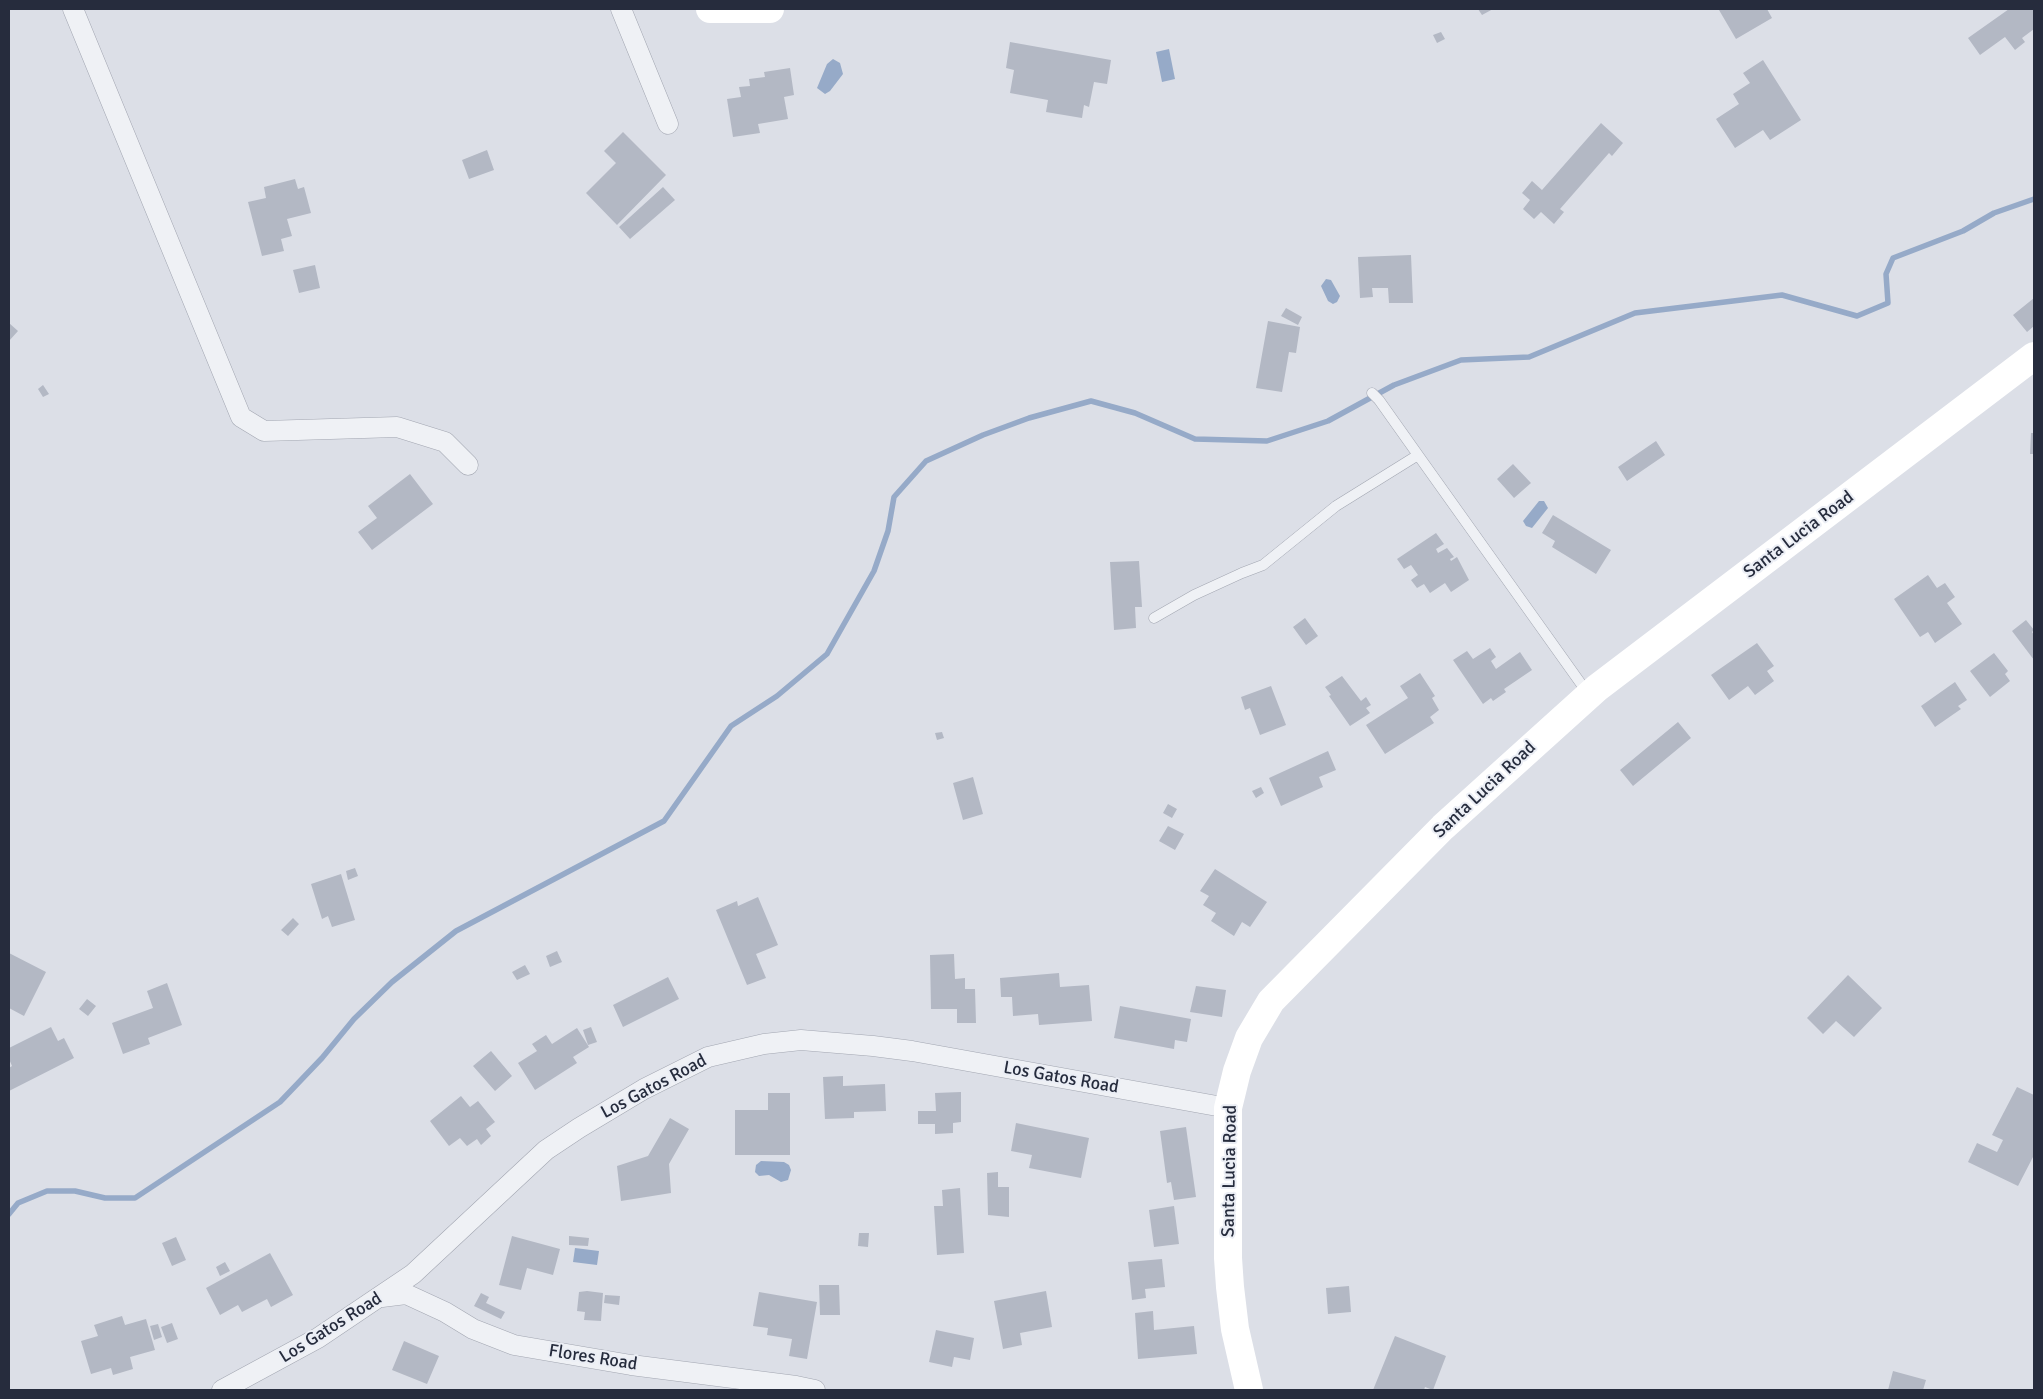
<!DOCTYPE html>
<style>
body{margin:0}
#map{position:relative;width:2043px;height:1399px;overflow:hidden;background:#dcdfe7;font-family:Signika,sans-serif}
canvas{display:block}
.frame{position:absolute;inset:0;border:10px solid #262c3d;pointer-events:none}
</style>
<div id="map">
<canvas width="2043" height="1399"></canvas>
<div class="frame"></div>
</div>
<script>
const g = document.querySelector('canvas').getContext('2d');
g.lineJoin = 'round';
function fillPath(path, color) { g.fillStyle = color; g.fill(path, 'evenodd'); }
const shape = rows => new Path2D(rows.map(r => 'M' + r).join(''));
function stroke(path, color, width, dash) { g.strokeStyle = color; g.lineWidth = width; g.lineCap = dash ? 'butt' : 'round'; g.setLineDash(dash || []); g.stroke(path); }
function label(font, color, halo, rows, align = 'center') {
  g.font = font + ' Signika,sans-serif'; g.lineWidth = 4; g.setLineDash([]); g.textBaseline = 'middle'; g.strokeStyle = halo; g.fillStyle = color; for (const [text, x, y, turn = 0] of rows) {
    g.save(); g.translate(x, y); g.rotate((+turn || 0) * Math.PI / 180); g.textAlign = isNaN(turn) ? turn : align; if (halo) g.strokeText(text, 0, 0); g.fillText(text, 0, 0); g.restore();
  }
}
fillPath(shape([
 [1169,49,1175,79,1162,82,1156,52],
 [833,59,840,63,843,74,830,91,825,94,817,88,827,64],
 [1326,279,1331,280,1340,296,1337,302,1333,304,1328,301,1321,286],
 [1539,501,1544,501,1548,508,1532,528,1526,526,1523,521],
 [761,1161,784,1162,789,1165,791,1170,788,1180,781,1182,769,1175,759,1176,755,1172,756,1165],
 [575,1248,599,1251,597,1265,573,1262]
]), '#96aac8');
stroke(shape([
 [9,1214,18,1203,47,1191,75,1191,105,1198,135,1198,280,1102,322,1058,354,1019,392,982,456,931,664,821,731,726,777,696,827,654,874,571,888,531,894,497,926,461,983,435,1029,418,1091,401,1135,413,1195,439,1267,441,1328,421,1394,385,1461,360,1529,357,1635,313,1782,295,1857,316,1888,303,1886,274,1893,258,1963,231,1994,213,2034,199]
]), '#96aac8', 5.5);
fillPath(shape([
 [1478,9,1493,9,1482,15],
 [1721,9,1767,9,1772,18,1736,39,1719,10],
 [2009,9,2034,9,2034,29,2022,38,2025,42,2015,50,2005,37,1980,55,1968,38],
 [1441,32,1445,39,1437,43,1433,35],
 [1010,42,1111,60,1107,84,1094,82,1089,107,1084,105,1082,118,1046,112,1048,100,1010,93,1014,70,1006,68],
 [1763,60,1801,120,1770,140,1763,130,1735,148,1716,119,1739,104,1733,94,1750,83,1743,73],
 [790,68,794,95,784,97,788,119,758,124,760,133,733,137,727,99,741,97,739,87,750,86,749,79,765,77,764,72],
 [1601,123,1623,143,1612,156,1609,153,1560,209,1564,212,1554,224,1541,212,1534,219,1523,209,1530,200,1522,193,1532,181,1542,190],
 [623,132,666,175,617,225,586,193,616,163,604,151],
 [487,150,494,170,469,179,462,160],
 [295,179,298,189,304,187,311,213,287,219,292,236,281,239,284,251,262,256,248,202,266,198,264,187],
 [663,187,675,200,630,239,619,227],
 [1411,255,1413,303,1389,303,1388,288,1372,288,1373,297,1360,298,1358,257],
 [315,265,320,288,299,293,293,270],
 [2034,298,2034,326,2027,332,2013,315],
 [1286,308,1302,317,1298,325,1281,316],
 [1268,321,1300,327,1296,353,1289,352,1282,392,1256,388],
 [9,323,18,331,9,341],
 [43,385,49,394,43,397,38,389],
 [2031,433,2034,433,2034,454,2030,454],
 [1656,441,1665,455,1627,481,1618,467],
 [1513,464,1531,483,1514,498,1497,479],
 [410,474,433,504,372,550,358,532,377,518,368,506],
 [1553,515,1611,550,1596,574,1552,547,1555,541,1542,533],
 [1436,533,1444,544,1436,549,1438,553,1447,548,1454,557,1450,559,1451,561,1457,557,1469,580,1451,592,1445,583,1430,593,1424,584,1417,588,1411,580,1418,575,1411,565,1404,569,1397,559],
 [1139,561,1142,607,1135,607,1136,628,1114,630,1110,562],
 [1928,575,1937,588,1945,583,1955,597,1947,603,1962,624,1935,643,1928,632,1920,637,1894,599],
 [1305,618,1318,636,1306,645,1293,627],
 [2026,620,2034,630,2032,632,2034,635,2034,660,2012,631],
 [1757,643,1774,666,1767,671,1774,681,1755,695,1748,686,1729,700,1711,675],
 [1490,648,1496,657,1491,661,1496,669,1520,652,1532,670,1504,689,1506,692,1493,701,1491,698,1483,704,1453,660,1467,651,1473,659],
 [1994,653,2008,671,2005,674,2010,681,1990,697,1970,671],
 [1420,673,1435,696,1432,698,1439,710,1430,717,1434,723,1385,754,1366,725,1408,698,1400,686],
 [1342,676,1361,701,1366,697,1371,705,1366,708,1370,713,1350,726,1329,696,1331,695,1325,687],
 [1955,682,1967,700,1958,706,1961,709,1935,727,1921,706],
 [1271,686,1286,725,1260,735,1250,708,1245,710,1241,697],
 [1678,722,1691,738,1633,786,1620,770],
 [942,732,944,738,937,740,935,733],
 [1328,751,1336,770,1319,777,1323,787,1281,806,1269,778],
 [973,777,983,814,963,820,953,783],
 [1261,787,1264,793,1256,798,1252,791],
 [1168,804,1177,809,1172,818,1163,813],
 [1168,826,1184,834,1175,850,1159,841],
 [355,868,358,876,348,880,346,871],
 [1215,869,1267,902,1250,927,1242,922,1234,936,1211,921,1216,913,1203,905,1209,896,1200,891],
 [341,874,355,920,332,927,328,916,322,919,311,884],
 [758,897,778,945,756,954,766,978,747,985,716,910,737,901,738,906],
 [293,918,299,924,288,936,281,930],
 [557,951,562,962,550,967,546,956],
 [9,953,46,972,24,1016,9,1008],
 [954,954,955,979,965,978,965,989,975,989,976,1023,957,1023,957,1009,931,1009,930,955],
 [525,965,530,974,517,980,512,972],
 [1059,973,1060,987,1089,985,1092,1021,1039,1025,1038,1014,1013,1016,1012,997,1001,997,1000,978],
 [1848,975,1882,1008,1854,1037,1836,1021,1823,1034,1807,1018],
 [668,977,679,999,623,1027,613,1005],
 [167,983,182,1025,148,1038,150,1044,123,1054,112,1023,153,1008,147,991],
 [1196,986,1226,990,1222,1017,1190,1012],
 [87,999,96,1006,88,1016,79,1009],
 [1120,1006,1191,1019,1187,1042,1175,1040,1174,1049,1114,1038],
 [51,1027,58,1041,64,1038,74,1058,9,1091,9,1068,12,1066,9,1059,9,1048],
 [591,1027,597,1042,588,1045,583,1030],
 [577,1028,589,1047,573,1057,577,1063,535,1090,518,1063,537,1051,532,1044,546,1035,552,1044],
 [491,1051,512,1076,495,1091,473,1066],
 [843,1076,843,1086,885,1084,886,1111,854,1112,854,1118,825,1119,823,1077],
 [2017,1087,2034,1095,2034,1158,2033,1157,2018,1186,1968,1162,1977,1143,1997,1152,2003,1140,1992,1135],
 [961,1092,961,1122,953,1123,953,1133,935,1134,935,1124,918,1124,918,1111,936,1111,935,1093],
 [768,1093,790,1093,790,1155,735,1155,735,1110,768,1110],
 [461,1096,470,1107,478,1101,495,1122,486,1129,491,1136,481,1145,477,1139,467,1146,460,1138,449,1146,430,1121],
 [670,1118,689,1129,669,1164,671,1193,621,1201,617,1166,648,1156],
 [1016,1123,1089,1138,1081,1178,1029,1168,1032,1155,1011,1151],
 [1186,1127,1196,1197,1174,1200,1171,1182,1167,1183,1160,1131],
 [998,1172,998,1187,1009,1187,1009,1217,988,1215,987,1173],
 [960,1188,964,1253,937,1255,934,1206,943,1206,942,1190],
 [1174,1206,1179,1244,1154,1247,1149,1210],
 [859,1233,869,1233,868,1247,858,1246],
 [512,1236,560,1249,553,1275,527,1268,521,1290,499,1285],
 [569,1236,589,1238,588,1246,569,1245],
 [176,1237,186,1260,172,1266,162,1243],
 [270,1253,293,1295,271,1307,267,1299,242,1312,238,1305,220,1315,206,1288],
 [1162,1259,1165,1287,1145,1289,1146,1298,1132,1300,1128,1262],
 [225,1262,230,1271,220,1276,216,1267],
 [819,1285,839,1285,840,1315,820,1315],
 [1349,1286,1351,1312,1328,1314,1326,1288],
 [587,1291,603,1293,601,1321,584,1320,585,1312,577,1311,579,1292],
 [1046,1291,1052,1327,1020,1333,1022,1345,1003,1349,994,1301],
 [759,1292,817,1302,807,1359,789,1356,792,1339,767,1335,768,1328,753,1326],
 [481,1293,489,1297,486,1303,505,1312,501,1319,474,1306],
 [605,1295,620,1296,619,1305,604,1303],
 [1153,1311,1154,1330,1194,1326,1197,1354,1138,1359,1135,1313],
 [122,1316,125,1325,146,1319,155,1350,130,1357,133,1369,113,1375,111,1368,91,1374,81,1341,98,1336,94,1325],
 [172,1323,178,1339,167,1343,161,1327],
 [158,1324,162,1337,154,1340,150,1326],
 [936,1330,974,1338,970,1360,954,1357,952,1367,929,1362],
 [1395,1336,1446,1356,1433,1390,1425,1387,1424,1390,1373,1390],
 [404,1341,439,1356,427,1384,392,1370],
 [1893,1371,1926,1380,1923,1390,1888,1390]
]), '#b3b8c4');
const lane = shape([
 [1372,393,1379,400,1418,455],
 [1154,618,1194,595,1242,573,1263,565,1336,506,1418,455,1589,695]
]);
const street = shape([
 [73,9,241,417,264,431,397,427,445,442,468,465],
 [621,9,668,124],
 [382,1297,406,1294,445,1312,473,1329,514,1345,631,1365,796,1386,815,1390],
 [222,1390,318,1338,413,1274,546,1150,579,1128,644,1089,708,1057,764,1044,801,1040,873,1046,912,1051,1228,1108]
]);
stroke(lane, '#a2a6b1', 11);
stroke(street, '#a2a6b1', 21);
stroke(lane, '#eff1f5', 10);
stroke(street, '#eff1f5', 20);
stroke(shape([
 [710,9,770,9],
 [1249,1390,1235,1329,1230,1287,1228,1258,1228,1108,1237,1071,1249,1038,1271,1001,1443,827,1597,688,2034,356]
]), '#fff', 28);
label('18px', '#262c3d', '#ebeef5', [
 ["Santa Lucia Road",1799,535,-37],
 ["Santa Lucia Road",1485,790,-43],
 ["Los Gatos Road",1061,1078,10],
 ["Los Gatos Road",654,1087,-28],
 ["Santa Lucia Road",1230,1171,-89],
 ["Los Gatos Road",331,1328,-32],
 ["Flores Road",593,1358,9]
]);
</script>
